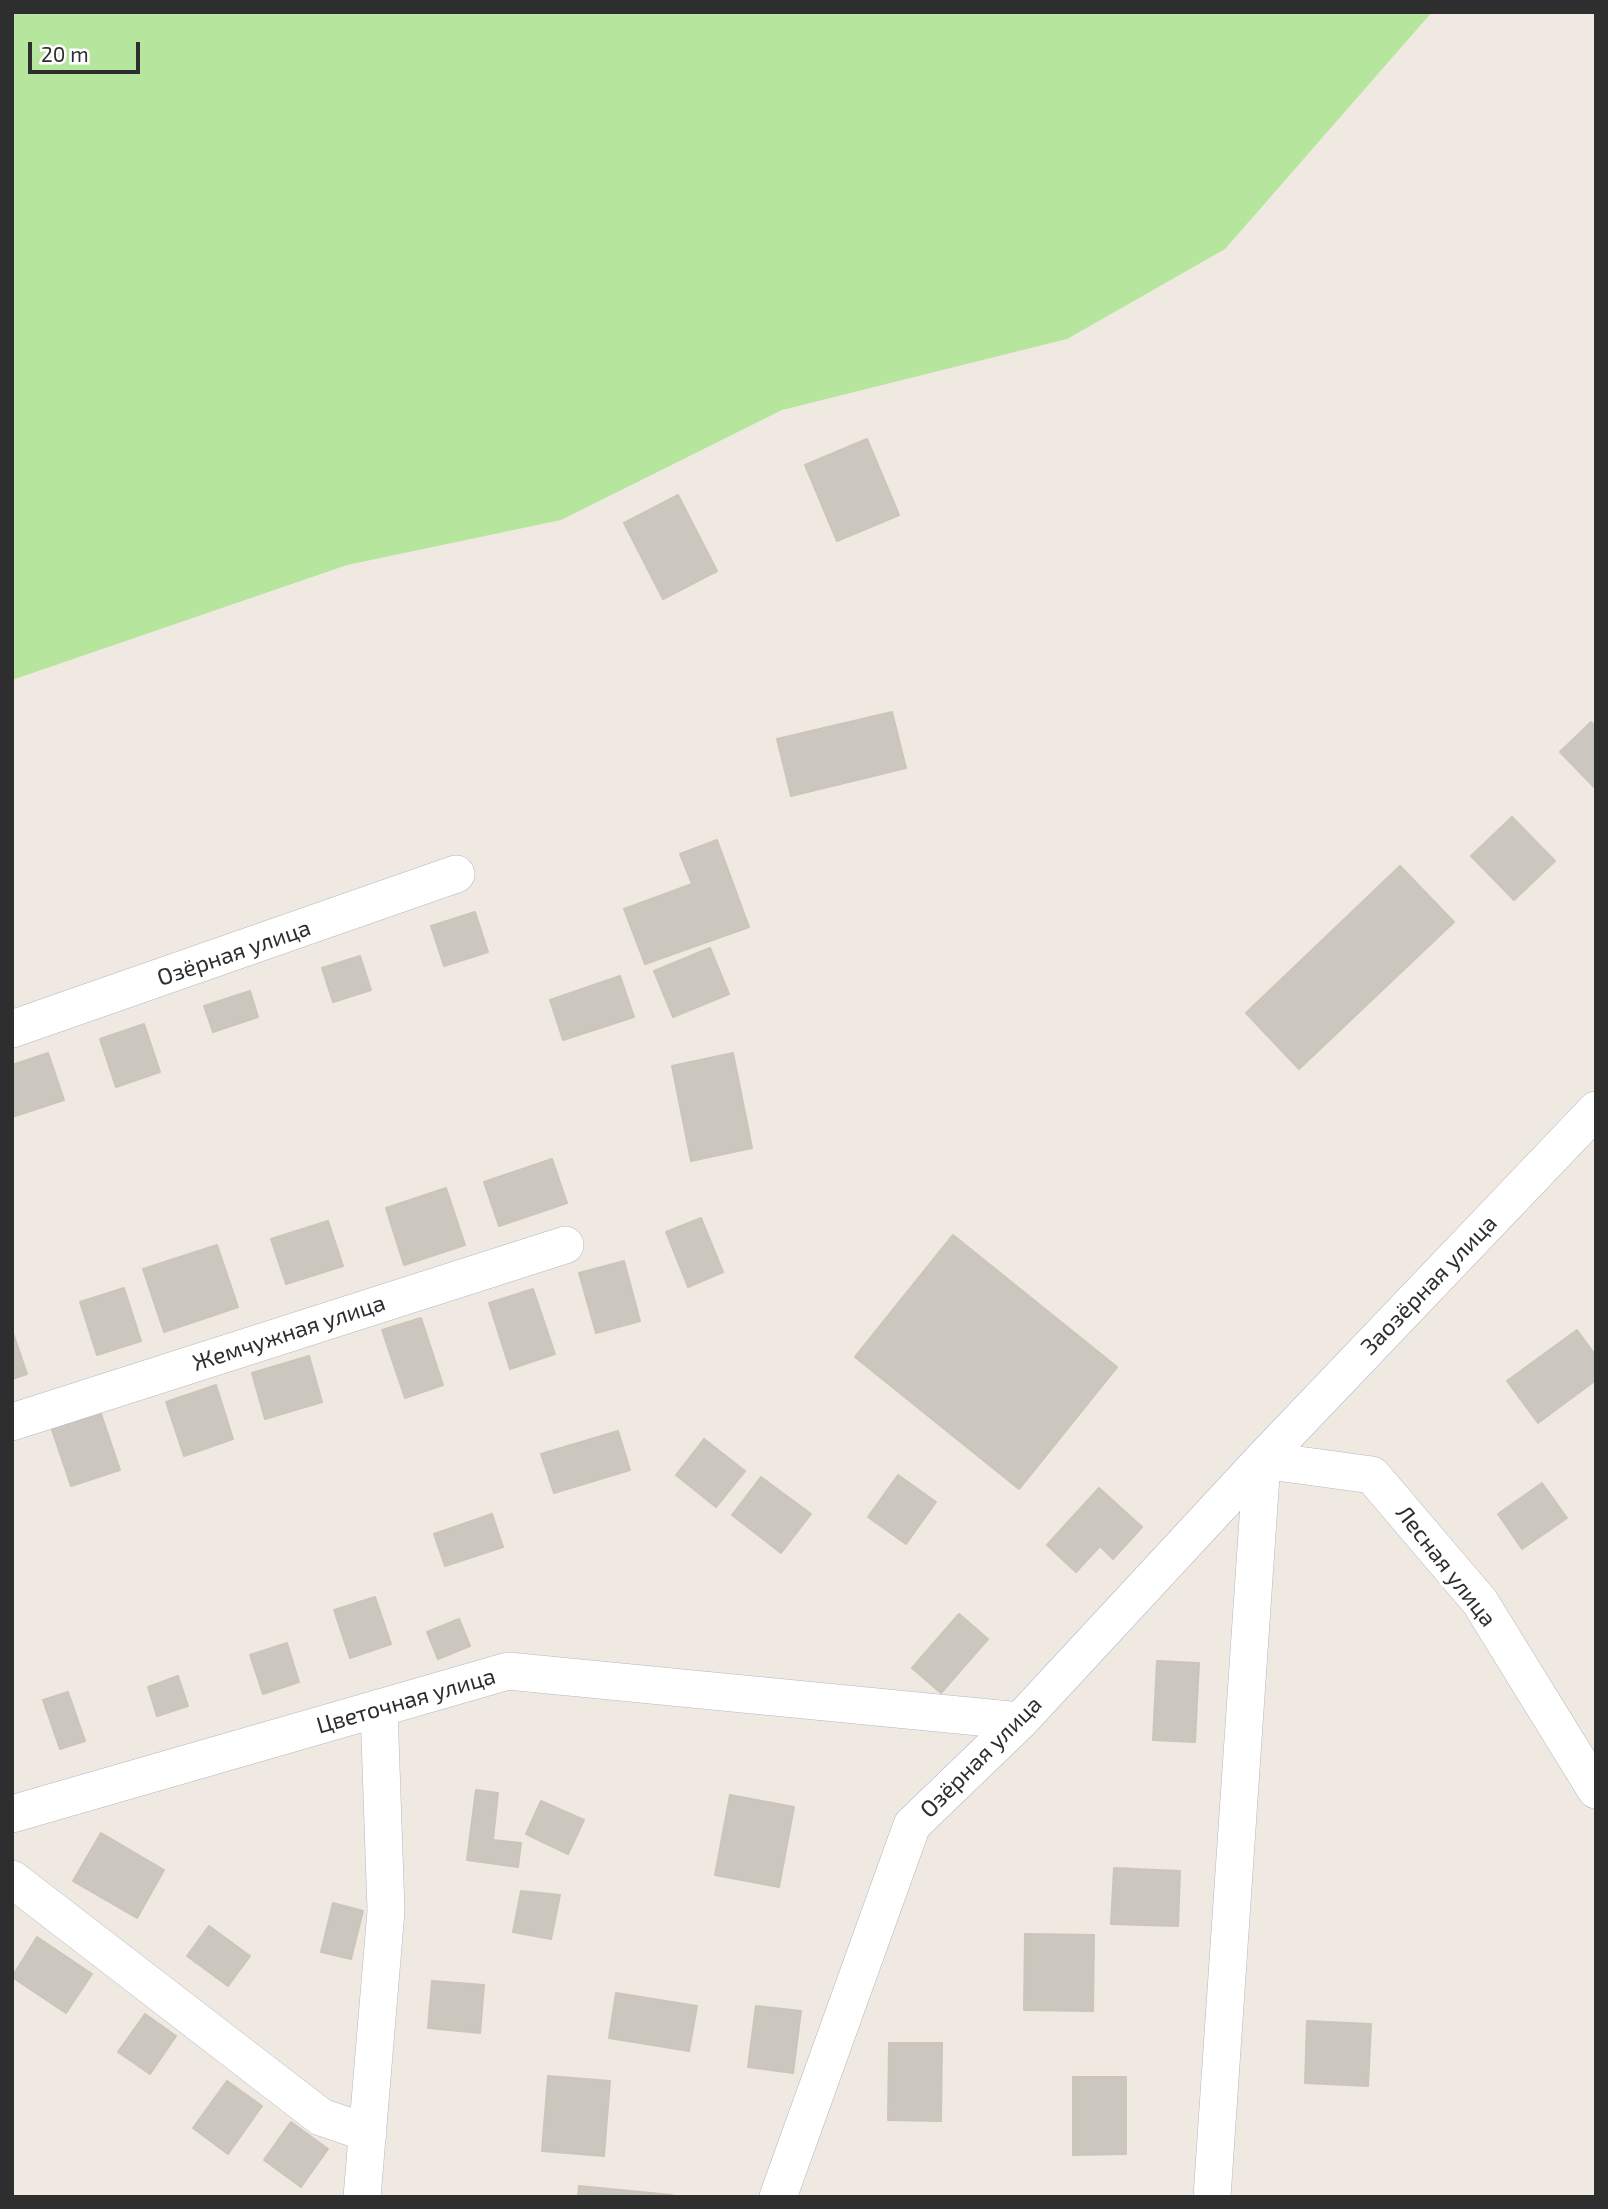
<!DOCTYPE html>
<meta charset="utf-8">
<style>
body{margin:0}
#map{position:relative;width:1608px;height:2209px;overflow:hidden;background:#efe9e1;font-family:"Exo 2",sans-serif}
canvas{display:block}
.frame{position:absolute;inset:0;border:14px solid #2e2e2e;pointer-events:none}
.scale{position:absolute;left:28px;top:42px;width:112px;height:32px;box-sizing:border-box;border:4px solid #2e2e2e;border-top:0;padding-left:9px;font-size:21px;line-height:24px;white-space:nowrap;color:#2e2e2e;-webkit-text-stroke:5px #fff;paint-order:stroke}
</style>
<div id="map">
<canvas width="1608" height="2209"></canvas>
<div class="frame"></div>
<div class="scale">20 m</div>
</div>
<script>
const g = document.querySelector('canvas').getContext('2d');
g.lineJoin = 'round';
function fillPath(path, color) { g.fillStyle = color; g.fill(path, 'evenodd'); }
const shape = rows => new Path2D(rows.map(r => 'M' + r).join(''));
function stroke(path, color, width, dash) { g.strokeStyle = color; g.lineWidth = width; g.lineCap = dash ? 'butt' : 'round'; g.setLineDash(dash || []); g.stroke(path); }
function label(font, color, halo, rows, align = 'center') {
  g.font = font + ' "Exo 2",sans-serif'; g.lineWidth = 7; g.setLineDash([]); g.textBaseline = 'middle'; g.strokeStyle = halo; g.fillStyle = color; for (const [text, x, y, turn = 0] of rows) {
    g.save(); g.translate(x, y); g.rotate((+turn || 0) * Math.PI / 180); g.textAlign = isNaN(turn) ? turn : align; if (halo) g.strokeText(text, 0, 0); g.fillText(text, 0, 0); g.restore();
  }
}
fillPath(shape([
 [12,12,1432,12,1225,249,1067,339,782,410,561,520,347,565,12,680]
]), '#b6e59e');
const building = shape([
 [867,439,899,515,837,541,805,465,867,439],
 [678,495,717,571,663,599,624,523,678,495],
 [892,712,906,768,791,796,777,739,892,712],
 [1591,722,1596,727,1596,789,1560,752,1591,722],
 [1512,817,1555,861,1514,900,1471,856,1512,817],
 [717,840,749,927,645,964,624,909,692,884,680,854,717,840],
 [1400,866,1454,922,1299,1069,1246,1013,1400,866],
 [475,912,488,952,444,966,431,926,475,912],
 [710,948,729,994,673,1017,654,971,710,948],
 [360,956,371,990,333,1002,322,968,360,956],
 [620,976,634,1017,563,1040,550,1000,620,976],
 [250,991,258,1017,213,1032,204,1006,250,991],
 [144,1024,160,1072,116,1087,100,1039,144,1024],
 [48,1053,64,1100,12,1117,12,1065,48,1053],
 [733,1053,752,1148,691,1161,672,1066,733,1053],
 [552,1159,567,1203,499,1226,484,1182,552,1159],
 [446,1188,465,1245,404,1265,386,1208,446,1188],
 [701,1218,723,1272,688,1287,666,1232,701,1218],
 [328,1221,343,1266,286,1284,271,1239,328,1221],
 [953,1235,1117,1367,1019,1489,855,1357,953,1235],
 [217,1245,238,1307,164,1332,143,1269,217,1245],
 [624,1261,640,1321,596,1333,579,1273,624,1261],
 [124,1288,141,1341,97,1355,80,1302,124,1288],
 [533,1289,555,1354,510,1369,489,1303,533,1289],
 [421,1318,443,1385,405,1398,382,1330,421,1318],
 [12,1330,27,1374,12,1379,12,1330],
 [1577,1330,1596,1356,1596,1380,1538,1423,1507,1381,1577,1330],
 [309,1356,322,1402,265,1419,252,1373,309,1356],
 [216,1385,233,1439,184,1456,166,1402,216,1385],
 [98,1405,120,1470,71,1486,49,1421,98,1405],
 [618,1431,630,1470,554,1493,541,1454,618,1431],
 [704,1439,745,1471,716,1507,676,1475,704,1439],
 [898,1475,936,1502,906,1544,868,1517,898,1475],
 [761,1477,811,1514,781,1553,732,1515,761,1477],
 [1542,1483,1567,1518,1522,1549,1498,1514,1542,1483],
 [1099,1488,1142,1527,1113,1559,1100,1546,1076,1572,1047,1545,1099,1488],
 [492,1514,503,1547,445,1566,434,1534,492,1514],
 [375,1597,391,1644,350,1658,334,1610,375,1597],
 [959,1614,988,1639,941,1693,912,1668,959,1614],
 [459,1619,470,1646,438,1659,427,1632,459,1619],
 [287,1643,299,1682,263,1694,250,1655,287,1643],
 [1157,1661,1199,1663,1195,1742,1153,1740,1157,1661],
 [178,1676,188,1706,157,1716,148,1687,178,1676],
 [68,1692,85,1741,60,1749,43,1700,68,1692],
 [476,1790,498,1793,493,1840,521,1843,518,1867,467,1860,476,1790],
 [730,1795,794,1807,779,1887,715,1875,730,1795],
 [541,1801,584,1820,568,1854,526,1834,541,1801],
 [101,1833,164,1870,137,1918,73,1881,101,1833],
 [1114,1868,1180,1871,1178,1926,1111,1924,1114,1868],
 [521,1891,560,1895,551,1939,513,1932,521,1891],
 [333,1903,363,1911,351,1959,321,1952,333,1903],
 [209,1926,250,1956,228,1986,187,1956,209,1926],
 [1025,1934,1094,1935,1093,2011,1024,2010,1025,1934],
 [37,1937,92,1974,66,2013,12,1977,37,1937],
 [432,1981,484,1985,480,2033,428,2028,432,1981],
 [616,1993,697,2006,689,2051,609,2038,616,1993],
 [756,2006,801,2011,793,2073,748,2067,756,2006],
 [145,2014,176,2036,150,2074,118,2052,145,2014],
 [1307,2021,1371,2024,1368,2086,1305,2083,1307,2021],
 [889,2043,942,2043,941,2121,888,2120,889,2043],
 [548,2076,610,2081,604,2156,542,2151,548,2076],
 [1073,2077,1126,2077,1126,2154,1073,2155,1073,2077],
 [227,2081,262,2106,228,2154,193,2128,227,2081],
 [291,2122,328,2149,301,2187,264,2160,291,2122],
 [579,2186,672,2195,671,2197,578,2197,579,2186]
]);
fillPath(building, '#cbc7bf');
stroke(building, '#cbc5ba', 2);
const minor = shape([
 [12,1029,456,874],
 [12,1422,565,1245],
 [1262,1460,1372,1475,1480,1602,1596,1790],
 [12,1814,508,1671,1020,1721],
 [12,1879,321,2117,368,2133],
 [362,2197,386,1911,379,1708],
 [778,2197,912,1825,1020,1721,1262,1460,1596,1110],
 [1212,2197,1262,1460]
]);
stroke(minor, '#b4b7c1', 38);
stroke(minor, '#fff', 37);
label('23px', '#2e2e2e', '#fff', [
 ["Озёрная улица",234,953,-19],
 ["Заозёрная улица",1429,1285,-46],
 ["Жемчужная улица",289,1333,-18],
 ["Лесная улица",1446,1566,52],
 ["Цветочная улица",406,1701,-16],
 ["Озёрная улица",981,1757,-45]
]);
</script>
